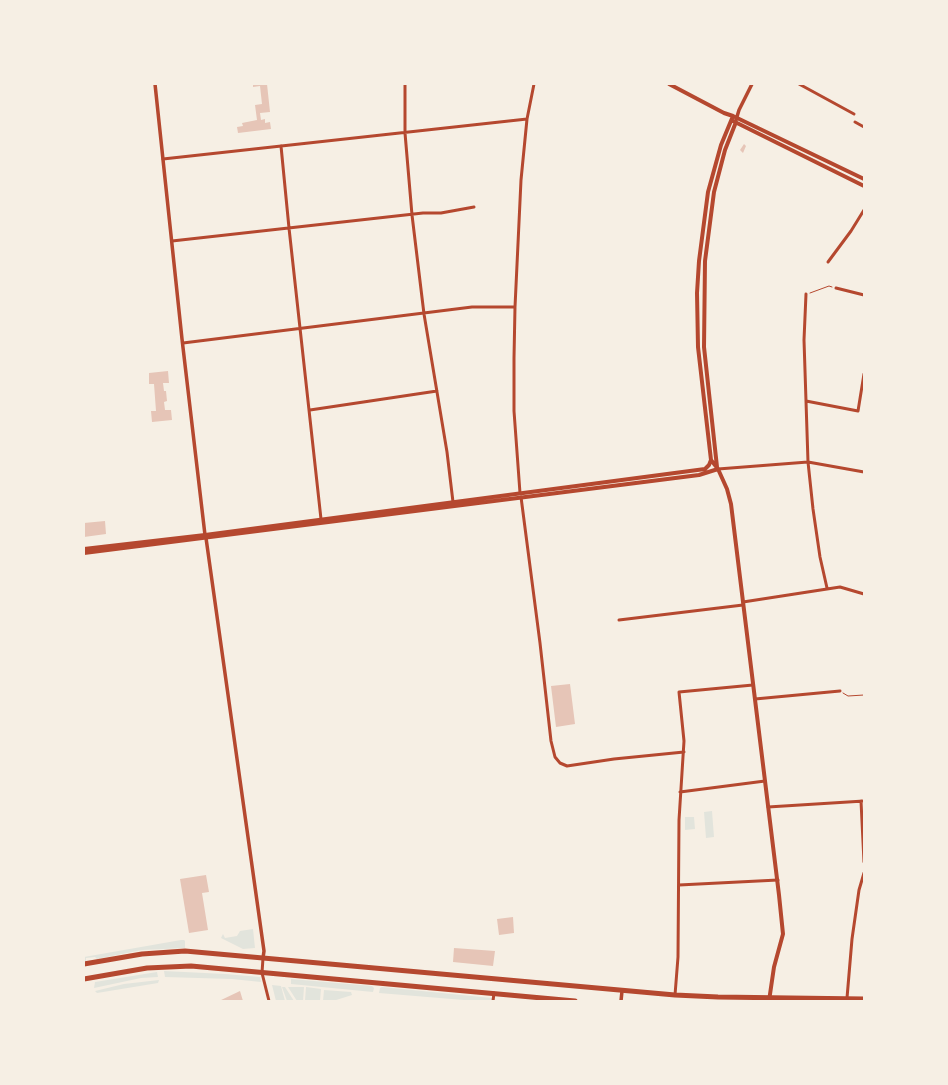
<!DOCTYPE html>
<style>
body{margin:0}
#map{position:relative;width:948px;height:1085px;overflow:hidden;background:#f6efe4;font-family:Helvetica,sans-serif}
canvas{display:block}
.frame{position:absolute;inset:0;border:85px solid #f6efe4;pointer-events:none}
</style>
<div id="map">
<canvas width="948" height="1085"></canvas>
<div class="frame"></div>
</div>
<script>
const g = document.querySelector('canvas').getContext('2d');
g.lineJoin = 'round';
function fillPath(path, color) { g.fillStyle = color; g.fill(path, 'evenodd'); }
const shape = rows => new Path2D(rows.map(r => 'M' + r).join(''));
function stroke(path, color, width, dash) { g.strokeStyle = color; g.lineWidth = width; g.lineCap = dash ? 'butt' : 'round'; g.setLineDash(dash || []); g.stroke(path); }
fillPath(shape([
 [712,811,714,837,706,838,704,812],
 [685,817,694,817,695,829,685,830],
 [253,929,255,948,243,949,221,938,223,934,225,938,237,936,240,931],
 [181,940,184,940,185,941,185,948,142,950,97,959,95,957,86,958,86,961,84,961,84,957],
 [164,971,225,974,260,977,261,982,232,979,165,977],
 [157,972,158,977,141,978,94,988,95,982],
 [291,979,372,986,374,988,373,992,291,984],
 [159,980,158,983,97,993,95,991,124,984],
 [272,985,281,986,285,1001,276,1001],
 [282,987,285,987,294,1001,287,1001],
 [288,987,304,987,303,1001,297,1001],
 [306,987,321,989,320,1001,305,1001],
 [382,987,492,998,492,1001,476,1001,379,993,380,988],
 [324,990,351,992,352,995,333,1001,323,1001]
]), '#e2e4dc');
fillPath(shape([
 [253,84,267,84,270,112,260,113,261,120,265,119,265,123,270,122,271,129,238,133,237,127,243,126,242,123,257,120,255,105,262,104,260,86,253,87],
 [744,144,746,146,743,153,740,150],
 [168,371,169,383,163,383,164,391,166,391,167,401,164,402,165,410,171,410,172,420,152,422,151,411,156,411,154,384,149,384,149,373],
 [105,521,106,534,84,537,84,523],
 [570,684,575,724,556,727,551,686],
 [206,875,209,892,202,893,208,930,189,933,180,879],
 [513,917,514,933,499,935,497,919],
 [454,948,495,951,493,966,453,962],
 [240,991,243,1001,219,1001]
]), '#e6c5b7');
stroke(shape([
 [810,293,829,286,832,287],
 [843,693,848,696,864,695]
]), '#b5482f', 1);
stroke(shape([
 [405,84,405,133,412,215,424,314,447,452,453,502],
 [799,84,854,114],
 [855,122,864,127],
 [281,146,289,228,321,519],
 [163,159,527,119],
 [172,241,423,213,441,213,474,207],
 [828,262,851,231,864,210],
 [836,288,864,295],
 [806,294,804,340,808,462,813,509,820,557,827,588],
 [183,343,472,307,515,307],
 [806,401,858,411,864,374],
 [310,410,437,391],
 [718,469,808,462,864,472],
 [520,493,514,411,514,358,515,307,521,180,527,119,534,84],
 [521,497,540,643,551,741,555,757,560,763,567,766,614,759,684,752],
 [743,602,840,587,864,594],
 [619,620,743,605],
 [755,699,840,691],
 [680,792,765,781],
 [861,801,864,862],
 [768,807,864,801],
 [679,885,778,880],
 [263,958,262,973,269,1001],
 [675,995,678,957,679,820,684,741,679,692,753,685],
 [847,998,852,939,859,890,864,873],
 [493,1001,494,993]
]), '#b5482f', 3);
stroke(shape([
 [155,84,182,339,205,535],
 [736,120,739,110,752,84],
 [206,538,264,951,263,958],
 [621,1001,622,991]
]), '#b5482f', 3.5);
stroke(shape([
 [669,84,724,113,733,116,864,179],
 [733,121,864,186],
 [711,460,718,469,727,489,731,504,779,895,783,934,774,967,769,1001],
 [717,467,704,347,705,261,714,192,725,150,736,122],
 [84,549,205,535,705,469,709,465,711,460,698,347,697,293,699,261,708,192,721,145,733,116],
 [84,553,699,475,718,469]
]), '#b5482f', 4);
stroke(shape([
 [84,964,142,954,185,951,675,995,718,997,864,999],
 [84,979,147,968,191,966,575,1001]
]), '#b5482f', 5);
</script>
